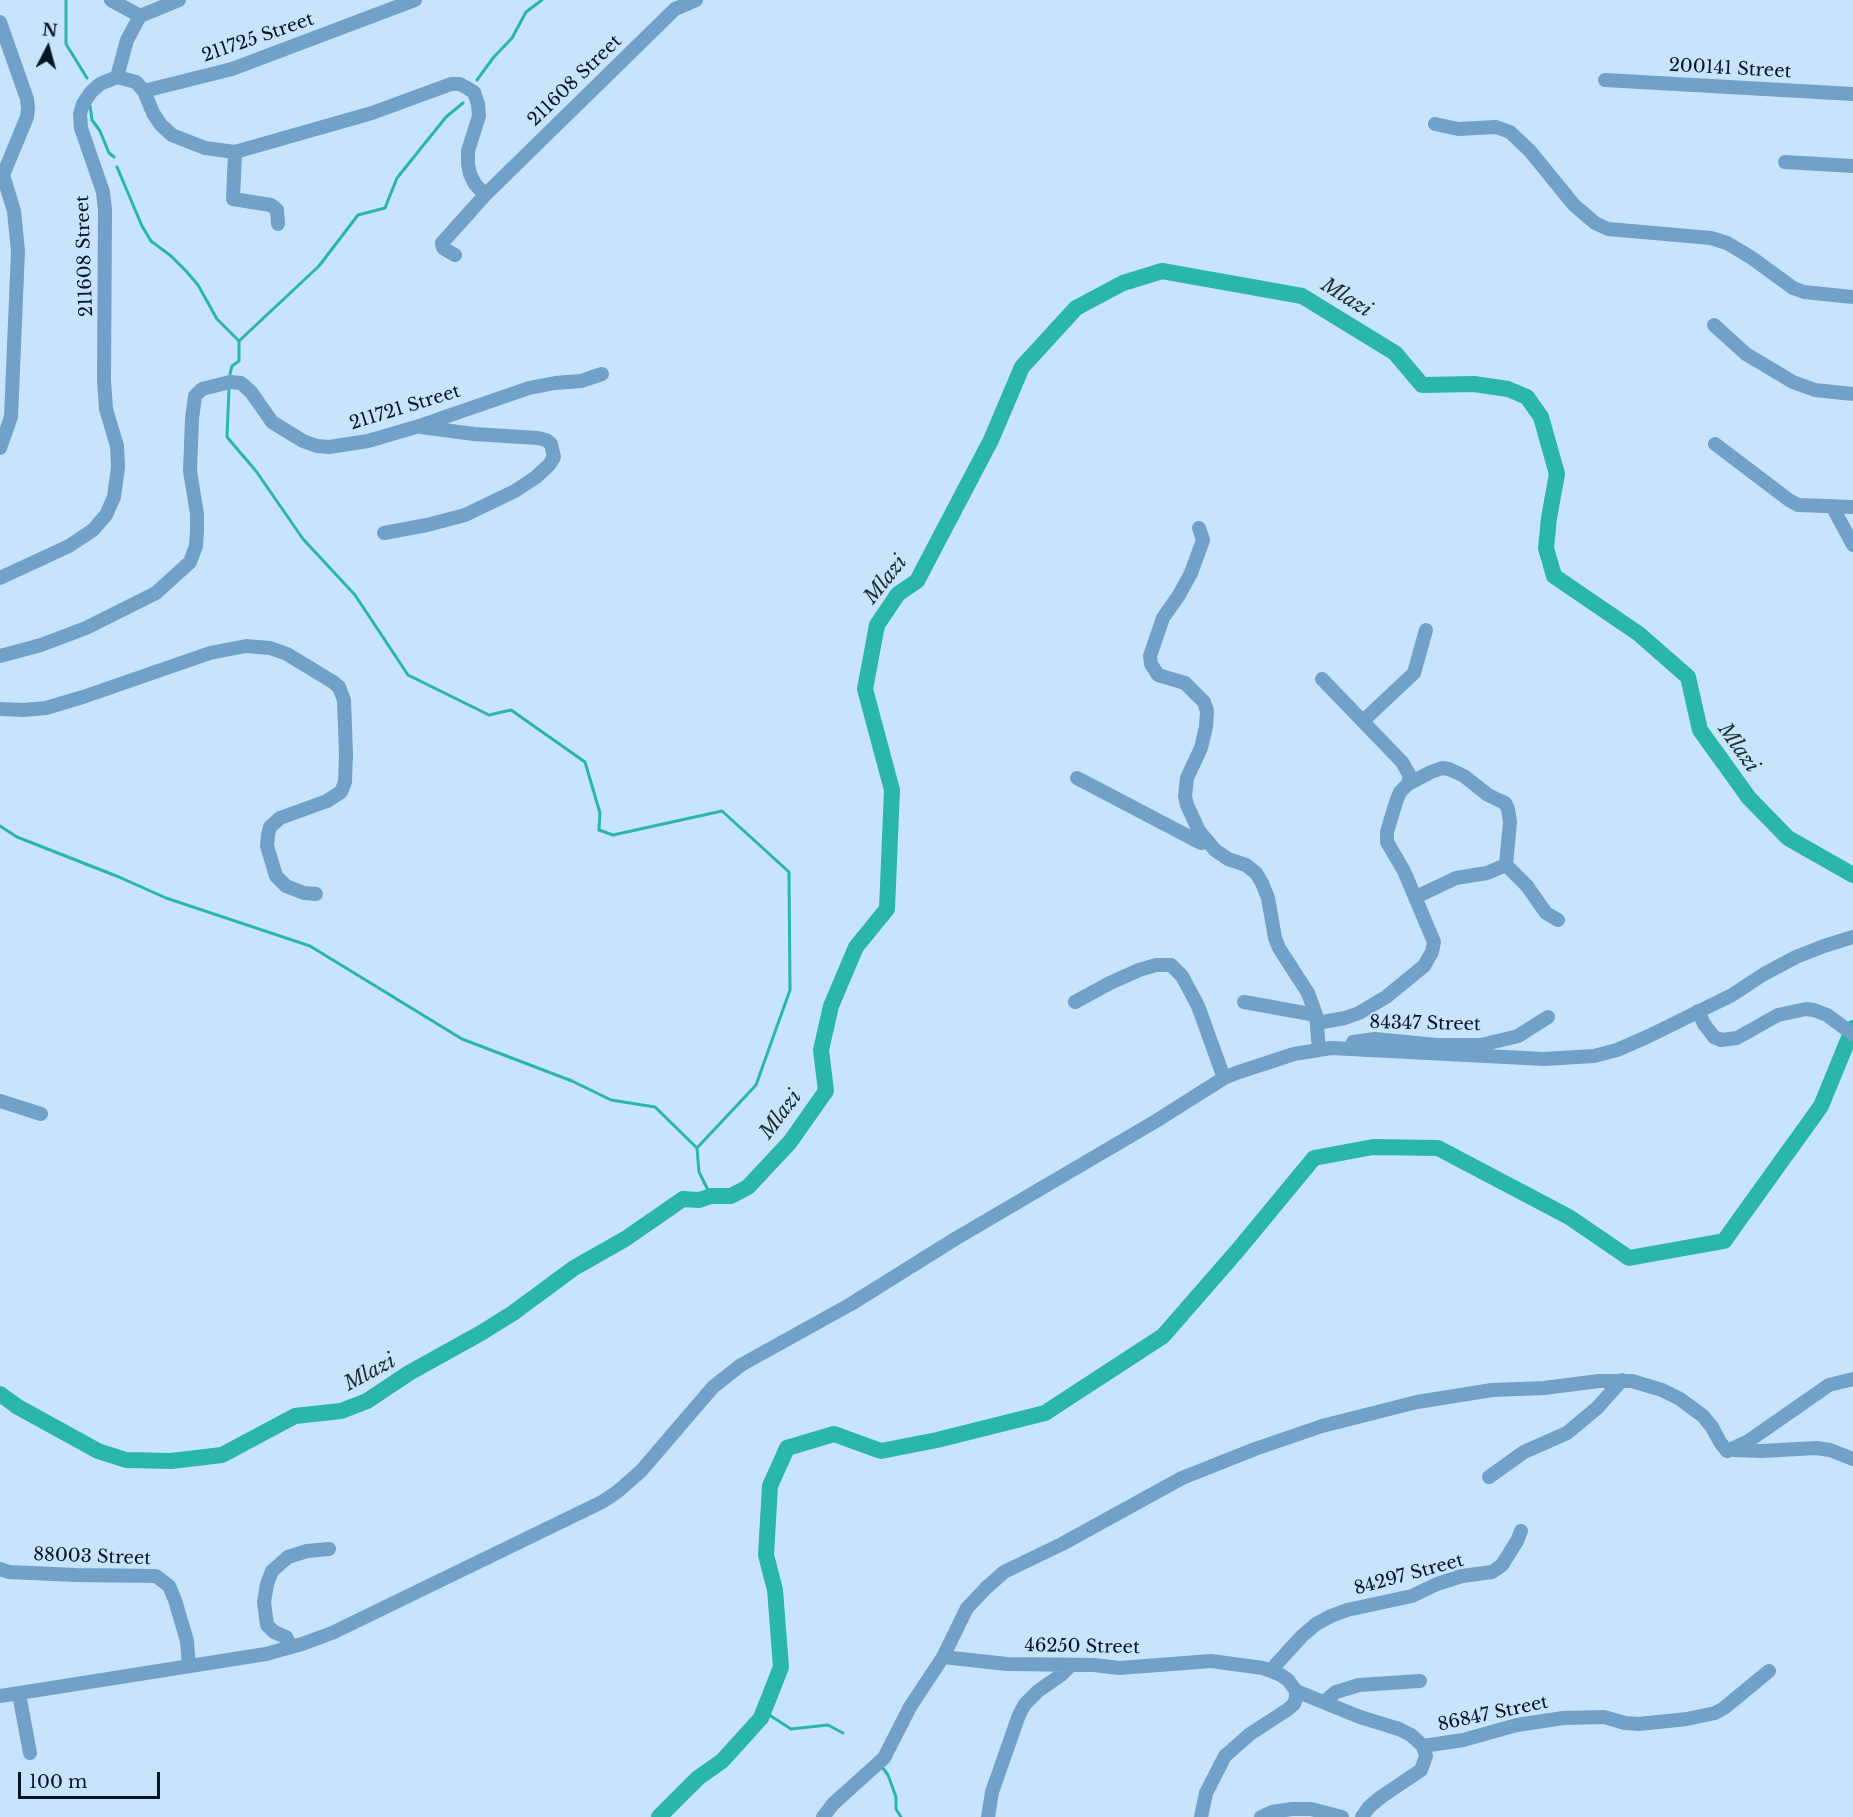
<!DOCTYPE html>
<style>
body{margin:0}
#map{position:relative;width:1853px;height:1817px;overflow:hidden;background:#c8e3fc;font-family:"Libre Baskerville",serif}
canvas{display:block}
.north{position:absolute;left:18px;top:18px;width:60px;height:60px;-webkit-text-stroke:4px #c8e3fc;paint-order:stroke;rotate:6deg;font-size:16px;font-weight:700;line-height:24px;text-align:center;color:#041523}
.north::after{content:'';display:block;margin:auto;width:21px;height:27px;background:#041523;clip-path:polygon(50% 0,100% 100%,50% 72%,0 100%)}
.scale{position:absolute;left:18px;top:1772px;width:142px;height:27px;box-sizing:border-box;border:3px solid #041523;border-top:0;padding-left:8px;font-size:18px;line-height:21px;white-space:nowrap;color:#041523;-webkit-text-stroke:4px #c8e3fc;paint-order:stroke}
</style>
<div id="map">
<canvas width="1853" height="1817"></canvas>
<div class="north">N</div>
<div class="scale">100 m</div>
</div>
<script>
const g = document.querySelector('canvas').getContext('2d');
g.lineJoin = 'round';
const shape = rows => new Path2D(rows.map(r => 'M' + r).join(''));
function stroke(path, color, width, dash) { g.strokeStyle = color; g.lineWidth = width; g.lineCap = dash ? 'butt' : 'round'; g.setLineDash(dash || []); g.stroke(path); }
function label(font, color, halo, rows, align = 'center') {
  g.font = font + ' "Libre Baskerville",serif'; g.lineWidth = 4.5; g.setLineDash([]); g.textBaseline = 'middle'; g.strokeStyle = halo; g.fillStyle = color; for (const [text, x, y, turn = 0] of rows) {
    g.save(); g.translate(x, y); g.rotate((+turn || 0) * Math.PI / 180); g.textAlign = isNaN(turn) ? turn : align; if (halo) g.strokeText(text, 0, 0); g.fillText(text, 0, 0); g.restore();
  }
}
stroke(shape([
 [66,0,66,44,87,78],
 [477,80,493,58,512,38,526,12,542,0],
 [90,106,92,120,100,131,109,153,114,157],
 [117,167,142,226,151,241,171,256,186,271,198,285,217,319,239,341],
 [230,374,232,366,239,361,239,341,319,266,358,215,385,208,397,178,446,117,463,103],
 [229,388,227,437,256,471,303,539,355,595,408,675,489,715,511,710,585,762,600,813,599,830,613,835,722,811,789,872,790,990,756,1085,697,1148],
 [0,826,17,837,119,877,166,898,310,946,462,1039,572,1081,611,1100,655,1107,697,1148,699,1172,711,1196],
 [763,1711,791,1729,828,1725,843,1733],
 [882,1767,888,1775,896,1797,896,1809,901,1817]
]), '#2ab6aa', 3);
stroke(shape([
 [0,1394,18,1407,98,1451,126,1460,171,1461,222,1455,295,1416,341,1411,367,1401,409,1373,481,1333,513,1313,574,1268,625,1239,683,1199,699,1200,711,1196,731,1196,748,1187,790,1142,826,1091,821,1050,831,1006,856,947,887,909,892,790,865,689,877,625,898,594,917,581,991,440,1022,367,1076,308,1123,283,1162,271,1302,296,1395,353,1422,385,1474,384,1508,389,1527,397,1541,417,1557,474,1549,518,1546,548,1554,576,1639,634,1688,677,1700,730,1749,798,1788,838,1853,875],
 [659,1817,698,1778,722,1761,761,1718,781,1667,775,1590,766,1555,770,1486,787,1448,834,1434,881,1451,937,1440,1045,1413,1163,1336,1238,1250,1314,1158,1373,1147,1438,1148,1569,1217,1629,1258,1724,1241,1821,1106,1853,1028]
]), '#2ab6aa', 16);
stroke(shape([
 [111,0,140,16],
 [0,22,27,99,28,108,27,117,3,175,0,176],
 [117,77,127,40,140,16,179,0],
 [1605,80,1853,94],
 [144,91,232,69,415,0],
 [1435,124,1458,129,1496,127,1510,132,1530,151,1574,205,1595,223,1608,229,1711,238,1727,243,1752,258,1793,288,1804,292,1853,297],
 [235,152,233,199,271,205,277,210,278,224],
 [1785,162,1853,166],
 [455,255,443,248,442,243,485,195,675,9,696,0],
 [1714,325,1746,354,1793,382,1815,390,1853,394],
 [1715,444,1789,500,1798,505,1853,507],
 [0,448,11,417,18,251,14,211,3,175],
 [1833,508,1853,545],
 [1199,528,1203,540,1191,573,1179,595,1163,618,1150,656,1151,664,1158,675,1185,683,1204,702,1207,711,1206,727,1201,748,1187,778,1185,796,1187,805,1199,831,1215,850,1228,859,1246,865,1256,873,1262,883,1268,898,1275,938,1279,948,1308,993,1316,1015,1319,1050],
 [384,533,427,525,465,515,515,491,536,477,549,465,554,457,551,444,546,440,538,438,474,434,421,427],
 [0,578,69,546,93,530,106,515,114,497,118,467,117,446,106,409,104,380,105,210,103,192,81,128,80,114,83,104,91,92,100,84,117,77,136,82,144,91,153,113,161,125,172,135,205,148,235,152,372,113,451,84,460,84,474,92,478,104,479,116,468,151,468,164,470,174,475,184,485,195],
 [0,656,41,645,86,628,156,593,190,562,196,546,197,531,197,514,190,471,192,419,195,396,202,389,230,382,241,383,251,392,272,422,303,441,317,446,329,447,368,441,416,427,529,388,555,383,581,381,602,374],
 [0,709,23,710,46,708,83,697,210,653,246,646,270,648,287,654,333,682,339,687,344,700,346,754,345,782,341,792,327,801,280,818,270,827,268,835,267,846,276,876,286,886,304,893,316,894],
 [1363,721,1414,673,1426,630],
 [1077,778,1201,843,1208,841],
 [1408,784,1431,772,1442,768,1449,769,1464,776,1488,795,1505,803,1508,809,1510,822,1506,865,1527,886,1546,913,1558,920],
 [1416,897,1456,878,1487,873,1506,865],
 [1075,1002,1110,983,1139,970,1156,965,1171,965,1182,976,1198,1006,1224,1078],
 [1244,1002,1316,1015],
 [1698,1011,1704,1024,1714,1037,1721,1040,1737,1038,1778,1015,1806,1009,1814,1010,1827,1015,1853,1034],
 [1317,1023,1345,1018,1359,1013,1386,997,1424,966,1432,952,1434,942,1404,871,1387,842,1387,832,1396,802,1400,792,1408,784,1410,776,1402,762,1322,679],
 [1353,1042,1375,1039,1436,1045,1481,1045,1518,1036,1548,1017],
 [0,1101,41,1114],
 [1734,1450,1762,1451,1816,1448,1830,1450,1853,1459],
 [1489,1477,1524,1452,1567,1433,1597,1408,1622,1380],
 [0,1569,9,1572,76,1575,156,1576,169,1586,175,1600,187,1641,189,1666],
 [291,1647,286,1637,274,1632,267,1625,264,1602,267,1584,272,1571,288,1557,307,1551,329,1549],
 [943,1657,1007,1664,1094,1665,1119,1668,1211,1661,1263,1668,1281,1675,1288,1680,1296,1691,1296,1698,1294,1704,1287,1710,1250,1734,1225,1756,1206,1793,1201,1817],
 [1271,1670,1302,1636,1316,1624,1331,1616,1347,1610,1412,1596,1437,1584,1462,1576,1492,1572,1502,1565,1517,1541,1521,1531],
 [1296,1691,1360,1717,1399,1729,1411,1735,1423,1746,1426,1756,1421,1770,1381,1797,1369,1807,1362,1817],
 [19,1694,30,1753],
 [0,1696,266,1654,302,1644,332,1633,602,1502,617,1492,641,1471,713,1387,741,1365,851,1304,955,1239,1156,1121,1224,1078,1236,1073,1294,1054,1331,1048,1544,1059,1594,1056,1617,1050,1649,1036,1732,995,1764,974,1796,957,1824,946,1853,937],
 [1324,1702,1336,1692,1359,1685,1420,1681],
 [1423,1746,1463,1740,1517,1725,1563,1718,1604,1717,1625,1723,1639,1724,1687,1719,1715,1713,1724,1708,1769,1671],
 [823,1817,833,1804,884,1758,910,1707,943,1657,967,1608,986,1588,1004,1572,1062,1544,1182,1478,1255,1449,1322,1426,1417,1402,1492,1390,1544,1388,1599,1381,1632,1381,1662,1390,1680,1399,1703,1416,1712,1427,1720,1442,1727,1451,1747,1442,1829,1385,1853,1379],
 [988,1817,992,1792,1019,1715,1025,1704,1038,1691,1061,1675,1071,1665],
 [1261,1817,1272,1812,1292,1809,1311,1809,1342,1817]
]), '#71a0c8', 14);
label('18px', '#041523', '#c8e3fc', [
 ["211725 Street",258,38,-19],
 ["200141 Street",1730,69,3],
 ["211608 Street",575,81,-44],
 ["211608 Street",85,256,-92],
 ["211721 Street",405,408,-17],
 ["84347 Street",1425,1024,1],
 ["88003 Street",92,1557,2],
 ["84297 Street",1409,1575,-15],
 ["46250 Street",1082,1647,1],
 ["86847 Street",1493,1714,-12]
]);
label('italic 20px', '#1a312e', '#c8e3fc', [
 ["Mlazi",1346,298,32],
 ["Mlazi",886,580,-51],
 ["Mlazi",1738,748,55],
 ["Mlazi",781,1115,-53],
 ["Mlazi",370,1373,-28]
]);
</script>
